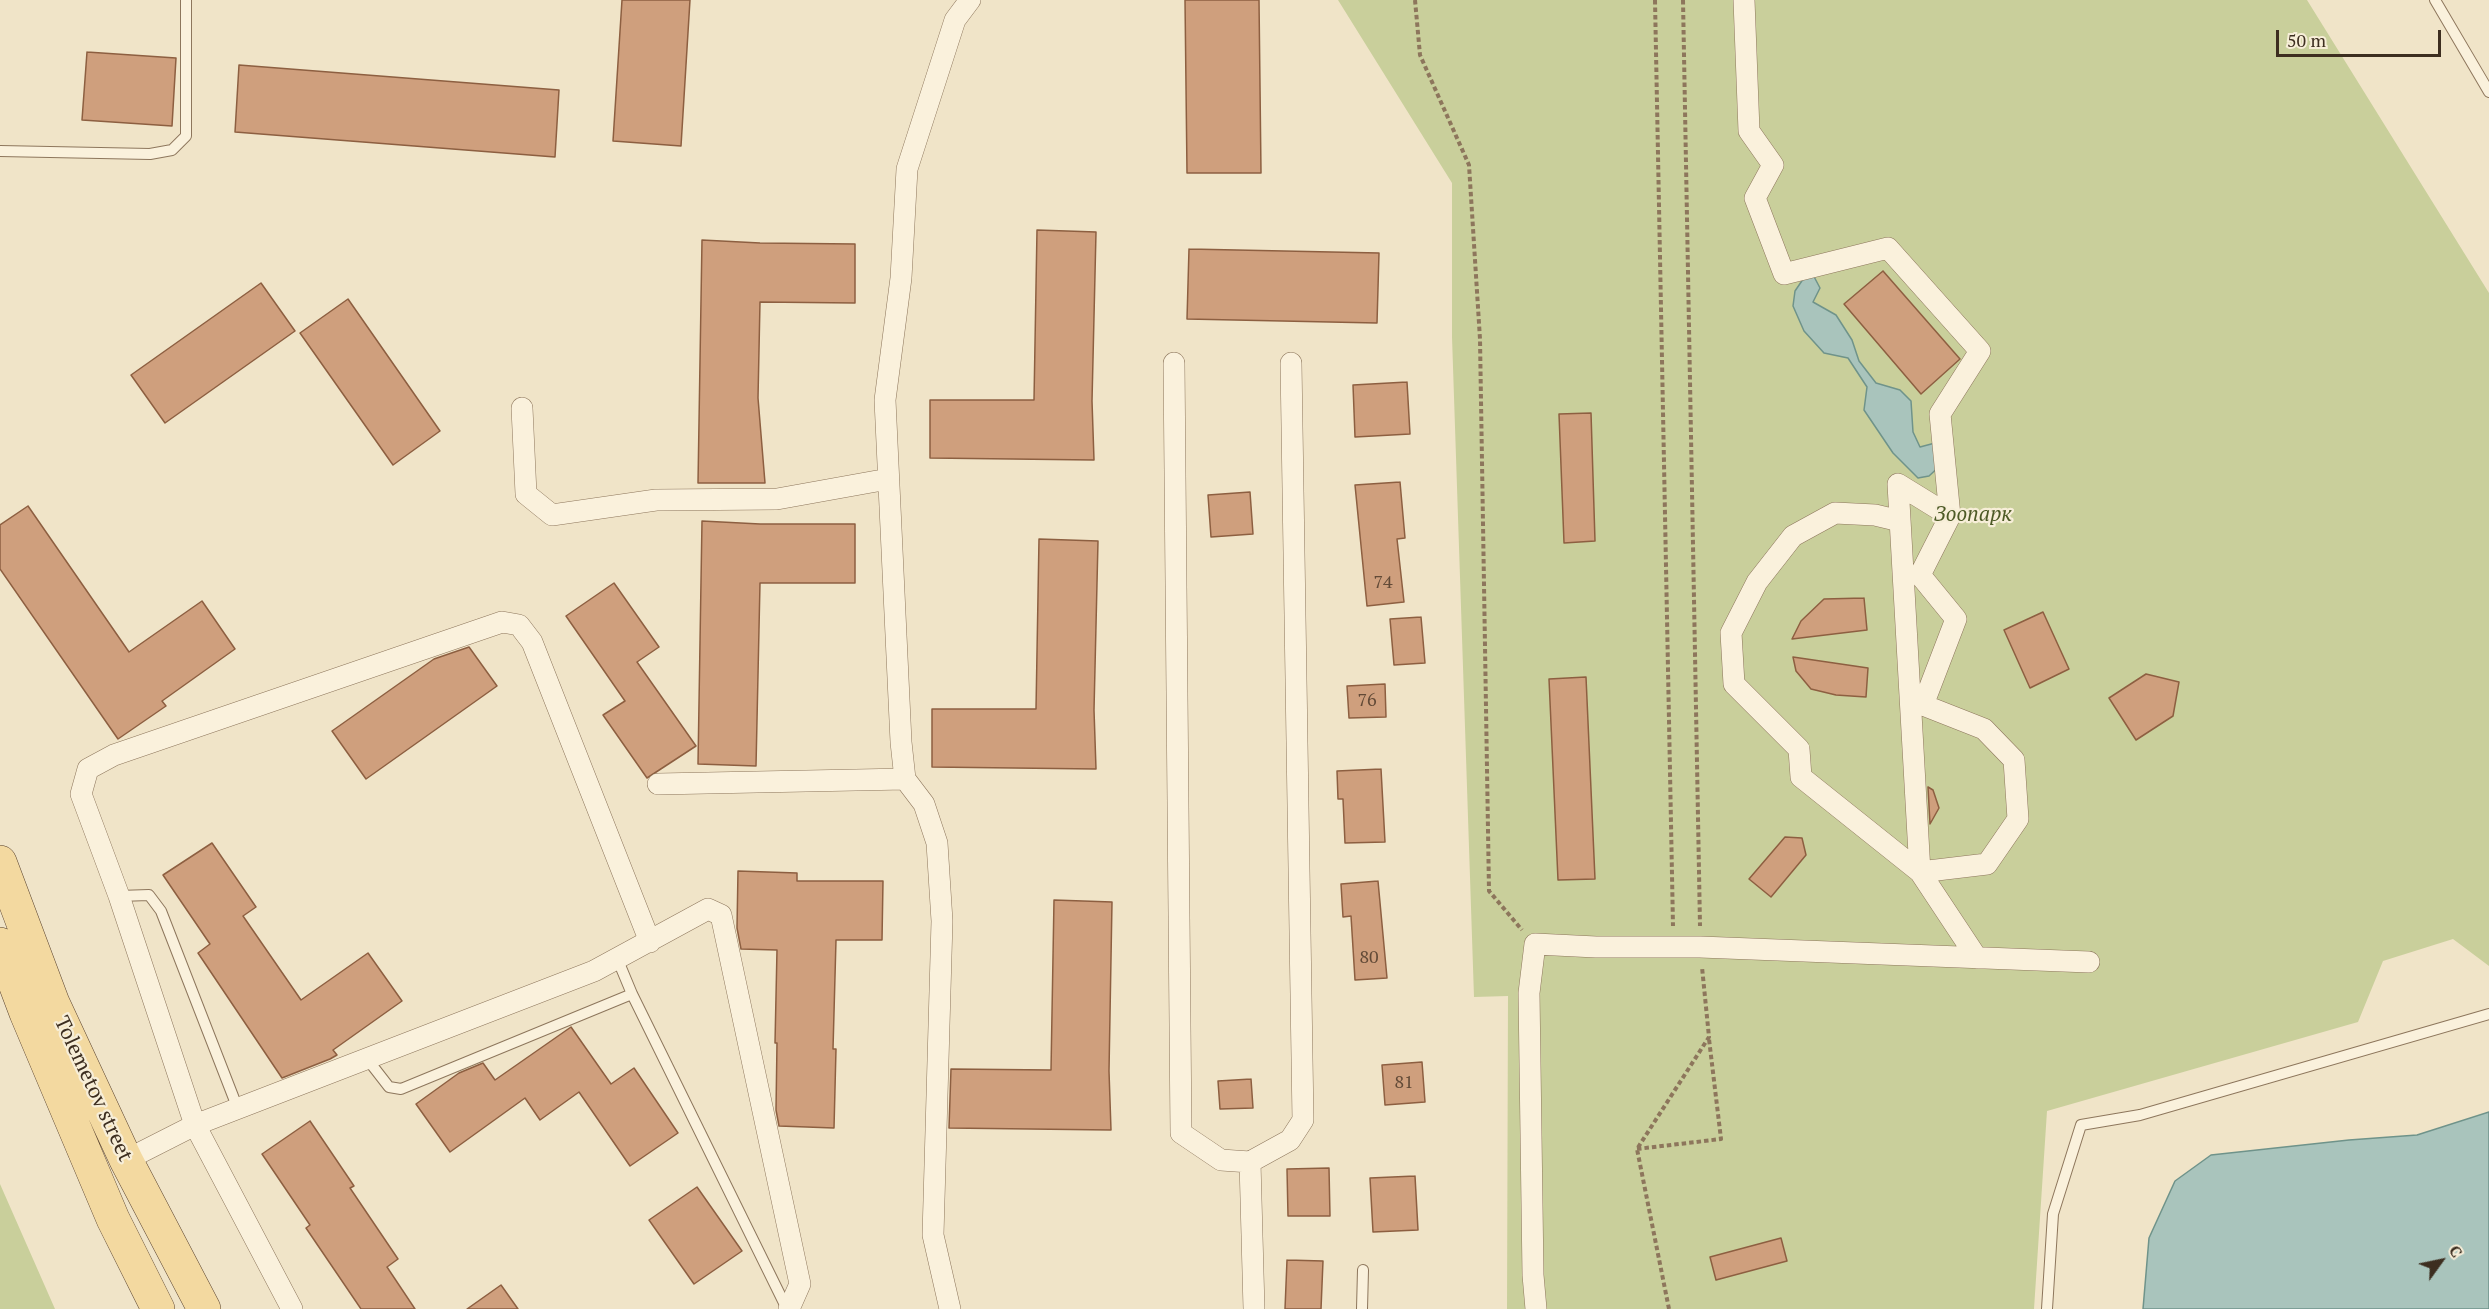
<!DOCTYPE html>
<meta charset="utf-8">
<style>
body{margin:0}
#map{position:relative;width:2489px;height:1309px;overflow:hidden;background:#f0e4c8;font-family:"PT Serif",serif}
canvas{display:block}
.north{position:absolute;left:2411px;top:1231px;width:60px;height:60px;-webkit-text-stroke:4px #f7eed8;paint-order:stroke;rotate:57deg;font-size:16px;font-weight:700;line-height:24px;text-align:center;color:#3d2e20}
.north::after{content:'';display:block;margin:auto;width:21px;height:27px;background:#3d2e20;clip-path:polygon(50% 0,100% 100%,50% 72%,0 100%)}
.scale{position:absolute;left:2276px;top:30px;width:165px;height:27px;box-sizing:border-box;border:3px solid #3d2e20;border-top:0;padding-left:8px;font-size:18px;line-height:21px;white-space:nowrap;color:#3d2e20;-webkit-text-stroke:4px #f7eed8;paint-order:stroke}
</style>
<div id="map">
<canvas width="2489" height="1309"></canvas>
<div class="north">С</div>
<div class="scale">50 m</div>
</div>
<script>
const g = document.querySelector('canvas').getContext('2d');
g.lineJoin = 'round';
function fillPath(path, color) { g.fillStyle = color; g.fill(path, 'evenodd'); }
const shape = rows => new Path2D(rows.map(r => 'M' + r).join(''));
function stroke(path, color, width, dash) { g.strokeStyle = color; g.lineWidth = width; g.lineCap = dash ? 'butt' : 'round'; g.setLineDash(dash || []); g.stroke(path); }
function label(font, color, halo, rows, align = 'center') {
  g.font = font + ' "PT Serif",serif'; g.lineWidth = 4.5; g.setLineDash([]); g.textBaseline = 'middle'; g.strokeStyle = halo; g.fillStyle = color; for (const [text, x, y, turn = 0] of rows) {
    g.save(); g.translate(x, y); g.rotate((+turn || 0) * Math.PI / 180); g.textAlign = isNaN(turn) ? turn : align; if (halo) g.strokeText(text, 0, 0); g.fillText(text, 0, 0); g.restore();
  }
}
fillPath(shape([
 [1338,0,2307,0,2489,293,2489,966,2453,939,2383,961,2358,1022,2047,1111,2034,1309,1507,1309,1508,996,1474,997,1452,337,1452,183],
 [0,1184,55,1309,0,1309]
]), '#c9cf9b');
const water = shape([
 [1810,269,1820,288,1813,302,1836,315,1852,340,1859,361,1876,383,1900,390,1911,401,1913,432,1920,447,1935,443,1943,463,1929,476,1918,478,1893,453,1864,410,1867,387,1848,358,1824,353,1804,331,1793,306,1795,291,1810,269],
 [2489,1112,2489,1309,2143,1309,2149,1238,2175,1181,2211,1155,2349,1140,2417,1135,2489,1112]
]);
fillPath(water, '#a9c4bc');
stroke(water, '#6f938a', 1.5);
const building = shape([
 [622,0,690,0,681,146,613,141,622,0],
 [1185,0,1259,0,1261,173,1187,173,1185,0],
 [87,52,176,58,172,126,82,120,87,52],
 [239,65,559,90,555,157,235,132,239,65],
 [1037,230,1096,232,1092,401,1094,460,930,458,930,400,1034,400,1037,230],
 [702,240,760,243,855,244,855,303,760,302,758,398,765,483,698,483,702,240],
 [1189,249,1379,253,1377,323,1187,319,1189,249],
 [1883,271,1960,359,1921,394,1844,304,1883,271],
 [261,283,295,331,165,423,131,375,261,283],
 [348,299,440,431,393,465,300,333,348,299],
 [1407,382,1410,434,1355,437,1353,385,1407,382],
 [1591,413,1595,541,1564,543,1559,414,1591,413],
 [1400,482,1405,538,1397,539,1404,602,1367,606,1355,485,1400,482],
 [1250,492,1253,534,1211,537,1208,495,1250,492],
 [28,506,129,652,202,601,235,649,162,701,166,706,118,739,0,569,0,525,28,506],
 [702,521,760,524,855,524,855,583,760,583,756,766,698,764,702,521],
 [1039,539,1098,541,1094,710,1096,769,932,767,932,709,1036,709,1039,539],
 [614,583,659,647,637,662,696,746,647,778,603,715,625,701,566,616,614,583],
 [1864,598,1867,630,1792,639,1801,621,1824,599,1864,598],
 [2043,612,2069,669,2030,688,2004,630,2043,612],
 [1421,617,1425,663,1394,665,1390,619,1421,617],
 [469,647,497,686,366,779,332,731,434,659,469,647],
 [1793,657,1868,668,1866,697,1836,695,1811,689,1796,671,1793,657],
 [2146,674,2179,682,2173,716,2136,740,2109,698,2146,674],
 [1586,677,1595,879,1558,880,1549,679,1586,677],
 [1385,684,1386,717,1349,718,1347,686,1385,684],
 [1381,769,1385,842,1345,843,1343,799,1338,799,1337,771,1381,769],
 [1928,787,1933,790,1939,808,1930,824,1928,787],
 [1785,837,1802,838,1806,855,1771,897,1749,879,1785,837],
 [212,843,256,907,243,916,301,1000,368,953,402,1001,333,1050,337,1055,330,1059,282,1078,198,953,210,944,163,875,212,843],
 [738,871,797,873,797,881,883,881,882,940,836,940,833,1049,836,1049,834,1128,779,1126,776,1110,777,1043,775,1043,777,950,741,949,737,928,738,871],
 [1378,881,1387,978,1355,980,1351,916,1343,917,1341,884,1378,881],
 [1054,900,1112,902,1109,1071,1111,1130,949,1128,951,1069,1051,1070,1054,900],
 [571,1027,611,1084,634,1068,678,1133,630,1166,579,1092,540,1120,525,1098,450,1152,416,1104,459,1073,483,1063,495,1080,571,1027],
 [1422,1062,1425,1102,1385,1105,1382,1065,1422,1062],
 [1251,1079,1253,1108,1220,1109,1218,1081,1251,1079],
 [310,1121,354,1186,350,1188,398,1259,387,1267,415,1309,361,1309,306,1228,310,1225,262,1154,310,1121],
 [1329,1168,1330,1216,1288,1216,1287,1169,1329,1168],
 [1415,1176,1418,1230,1373,1232,1370,1178,1415,1176],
 [697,1187,742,1251,694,1284,649,1220,697,1187],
 [1781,1238,1787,1261,1716,1280,1710,1257,1781,1238],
 [1287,1260,1323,1261,1321,1309,1285,1309,1287,1260],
 [501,1285,518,1309,467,1309,501,1285]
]);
fillPath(building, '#cf9f7d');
stroke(building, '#8d5f41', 1.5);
const lane = shape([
 [2435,0,2489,92],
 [0,151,150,154,172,150,186,136,186,0],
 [119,896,149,895,161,911,238,1109],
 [617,958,632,994,787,1309],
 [368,1060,389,1087,401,1089,632,994],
 [1362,1309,1363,1270],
 [2047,1309,2053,1214,2081,1125,2140,1115,2489,1014]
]);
const street = shape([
 [1744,0,1749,131,1773,165,1755,198,1784,274,1888,248,1980,351,1940,414,1950,516],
 [1174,363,1181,1133,1221,1160,1250,1162,1290,1140,1303,1120,1291,363],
 [522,408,526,494,552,515,656,500,777,499,888,479],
 [1900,521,1875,515,1835,513,1793,536,1757,582,1731,633,1734,684,1799,749,1801,777,1920,872,1987,864,2018,819,2014,760,1984,729,1923,705,1956,619,1920,575,1950,516,1898,484,1920,872,1977,958],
 [658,784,905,779],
 [126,1160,195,1125,119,896,81,794,88,769,114,755,502,622,519,625,532,642,650,942],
 [1250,1162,1254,1309],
 [292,1309,195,1125,594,971,708,909,721,915,800,1284,789,1309],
 [950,1309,933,1235,942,921,937,843,924,804,905,779,901,742,885,400,901,278,907,169,955,20,970,0],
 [1536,1309,1533,1275,1529,993,1535,944,1596,947,1700,947,2089,962]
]);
const primary = shape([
 [0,862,53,1003,126,1160,204,1309],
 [0,944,26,1013,113,1219,158,1309]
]);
stroke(lane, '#8d765c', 12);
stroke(street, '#8d765c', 22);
stroke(primary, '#5b4430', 34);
stroke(shape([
 [1415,0,1420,55,1469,165,1480,339,1489,891,1522,930],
 [1655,0,1673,926],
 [1683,0,1700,926],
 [1637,1149,1721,1139,1709,1039],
 [1669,1309,1637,1149,1709,1037,1702,967]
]), '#8d765c', 4, [4.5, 3]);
stroke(lane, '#faf1dc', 10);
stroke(street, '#faf1dc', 21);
stroke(primary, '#f3d9a0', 33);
label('18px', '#624a37', null, [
 ["74",1383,583],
 ["76",1367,701],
 ["80",1369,958],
 ["81",1404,1083]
]);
label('italic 21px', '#4d5a26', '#f7eed8', [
 ["Зоопарк",1973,515]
]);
label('21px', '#3d2e20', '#f7eed8', [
 ["Tolemetov street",93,1089,65]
]);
</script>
